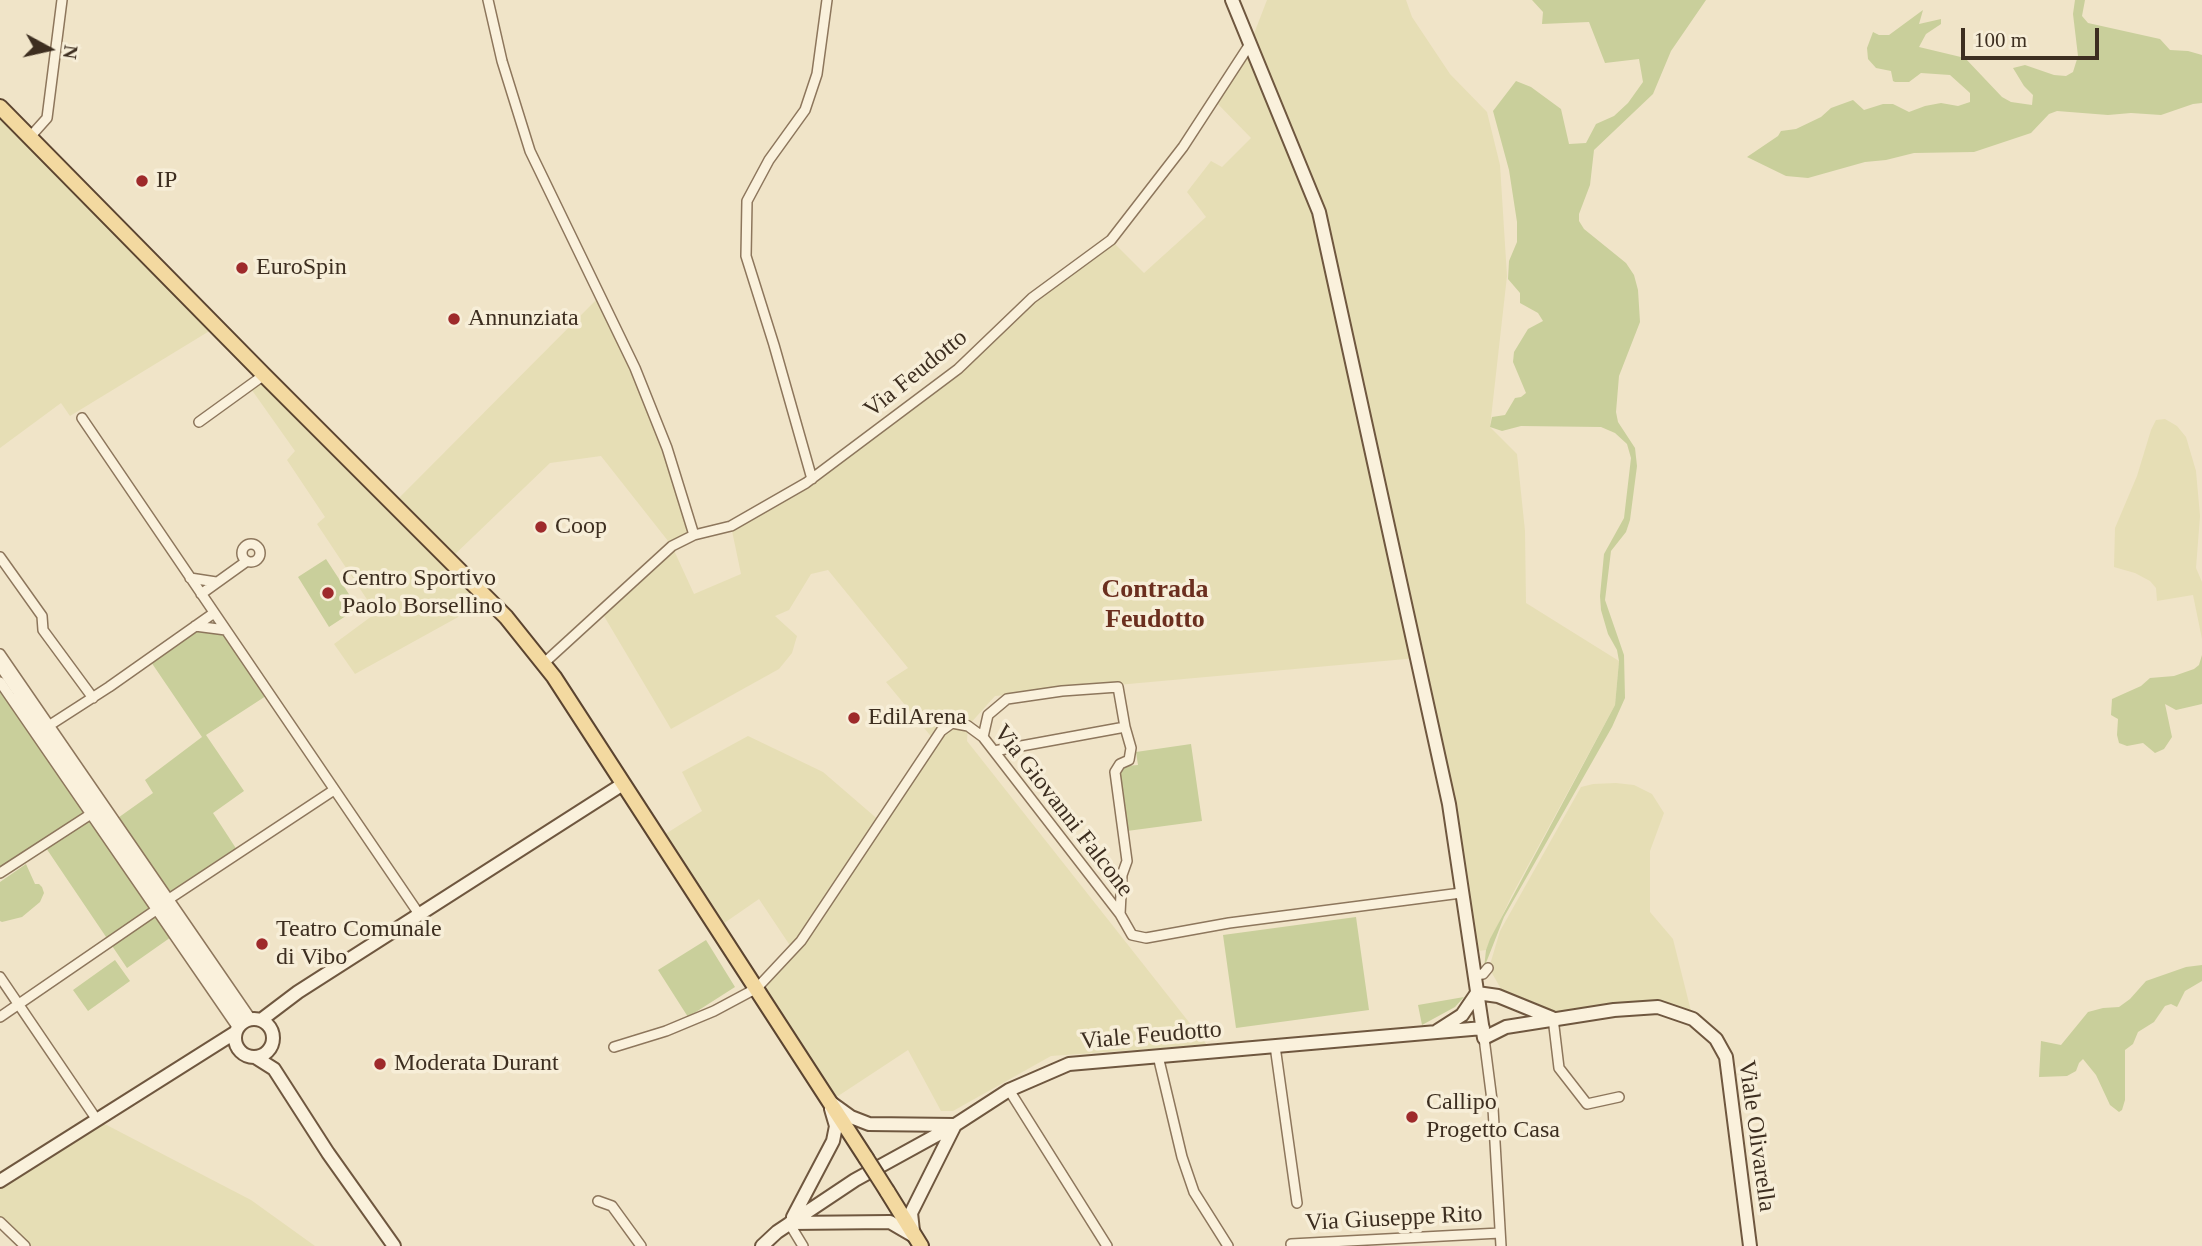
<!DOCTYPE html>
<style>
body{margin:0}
#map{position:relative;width:2202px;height:1246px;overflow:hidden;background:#f0e4c8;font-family:"Times New Roman",serif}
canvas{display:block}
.north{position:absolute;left:14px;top:14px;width:70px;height:70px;-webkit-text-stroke:5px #f7eed8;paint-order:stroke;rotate:98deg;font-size:19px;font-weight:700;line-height:28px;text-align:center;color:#3d2e20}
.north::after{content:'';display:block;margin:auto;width:24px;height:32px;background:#3d2e20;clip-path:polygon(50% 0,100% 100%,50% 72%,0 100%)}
.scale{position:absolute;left:1961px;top:28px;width:138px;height:32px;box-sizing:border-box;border:4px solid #3d2e20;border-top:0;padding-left:9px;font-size:21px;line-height:24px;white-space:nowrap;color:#3d2e20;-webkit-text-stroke:5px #f7eed8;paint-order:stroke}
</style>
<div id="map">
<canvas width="2202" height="1246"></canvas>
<div class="north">N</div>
<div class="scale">100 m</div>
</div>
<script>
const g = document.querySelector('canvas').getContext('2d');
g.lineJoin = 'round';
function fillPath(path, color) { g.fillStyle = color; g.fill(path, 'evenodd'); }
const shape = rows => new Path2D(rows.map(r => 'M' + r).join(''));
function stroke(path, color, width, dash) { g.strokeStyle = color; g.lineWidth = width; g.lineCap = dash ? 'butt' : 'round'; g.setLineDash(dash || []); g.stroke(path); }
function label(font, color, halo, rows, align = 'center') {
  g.font = font + ' "Times New Roman",serif'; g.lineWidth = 7; g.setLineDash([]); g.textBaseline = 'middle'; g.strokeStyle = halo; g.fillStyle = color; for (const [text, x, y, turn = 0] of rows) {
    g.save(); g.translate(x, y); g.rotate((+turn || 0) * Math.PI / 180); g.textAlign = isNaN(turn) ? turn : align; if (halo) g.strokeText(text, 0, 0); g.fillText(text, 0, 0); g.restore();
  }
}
fillPath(shape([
 [1267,0,1406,0,1412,17,1450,74,1487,112,1500,165,1507,276,1490,427,1517,454,1525,531,1526,603,1619,661,1615,705,1512,895,1486,950,1470,952,1417,658,995,696,968,726,967,741,1207,1045,1051,1056,953,1111,941,1111,908,1050,829,1102,757,988,793,950,759,899,717,928,659,838,702,811,682,772,748,736,823,772,881,822,934,740,886,682,908,668,828,570,811,574,789,610,775,616,797,636,792,653,779,669,671,729,601,611,672,546,601,456,550,463,449,560,489,600,355,674,334,644,376,613,317,524,325,517,287,460,295,451,249,386,264,375,393,504,600,296,635,368,694,535,672,546,694,594,741,574,731,526,812,479,958,369,1032,298,1111,240,1144,273,1206,217,1187,192,1211,161,1222,167,1251,138,1214,100,1250,44],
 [0,107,216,327,70,416,61,403,0,448],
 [2165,419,2177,426,2186,437,2196,471,2200,516,2196,568,2202,582,2202,639,2193,595,2157,601,2156,588,2150,581,2135,573,2114,567,2115,528,2137,476,2151,430,2156,420],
 [1616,783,1634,785,1652,794,1664,813,1650,851,1650,912,1673,939,1693,1019,1658,1007,1553,1018,1508,1001,1489,968,1500,931,1581,787,1593,784],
 [97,1120,251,1200,315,1246,25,1246,0,1222,0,1181]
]), '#e6deb5');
fillPath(shape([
 [1532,0,1706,0,1671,51,1653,94,1594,150,1590,185,1579,214,1579,221,1584,229,1626,263,1634,275,1638,290,1640,322,1619,376,1616,412,1618,422,1635,448,1637,466,1630,520,1626,532,1611,551,1605,600,1624,655,1625,698,1612,727,1504,917,1484,968,1486,950,1490,939,1615,705,1619,661,1617,650,1608,634,1601,610,1600,596,1604,554,1624,518,1631,458,1627,444,1615,433,1601,427,1521,426,1502,431,1490,427,1492,417,1505,415,1515,398,1521,397,1526,393,1513,362,1514,352,1528,329,1543,321,1538,313,1520,303,1520,293,1508,279,1509,261,1517,242,1517,222,1509,170,1493,111,1516,81,1531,87,1561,109,1569,144,1586,143,1596,124,1614,116,1628,103,1643,82,1639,59,1605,63,1589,22,1542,24,1543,12],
 [2075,0,2085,0,2082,16,2088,23,2160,39,2170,50,2188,51,2202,55,2202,103,2193,104,2161,115,2131,113,2108,115,2057,111,2049,114,2031,133,1974,152,1914,153,1886,160,1865,162,1808,178,1786,176,1747,157,1778,136,1781,131,1796,129,1821,117,1831,108,1853,100,1864,110,1883,104,1893,104,1909,112,1925,106,1941,103,1958,106,1970,102,1970,93,1950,75,1921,73,1909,82,1895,82,1893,81,1891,71,1876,68,1868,59,1867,48,1873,32,1879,35,1889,35,1923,10,1919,24,1941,19,1941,24,1926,34,1919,47,1965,58,2002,97,2011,102,2032,105,2033,95,2024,86,2013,68,2025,65,2054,75,2066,76,2073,72,2078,56,2073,14],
 [326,559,358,608,329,627,298,577],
 [195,626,226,630,269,694,206,735,244,791,213,813,239,853,169,899,115,820,153,793,145,780,202,737,149,659],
 [2202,655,2202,704,2176,710,2165,704,2172,737,2164,749,2155,753,2143,743,2127,746,2119,743,2117,735,2118,719,2111,715,2112,699,2141,686,2150,678,2174,676,2194,669,2199,665],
 [0,682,174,935,127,968,44,845,0,873],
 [1191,744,1202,821,1127,831,1119,772,1125,766,1138,765,1136,752],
 [26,864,35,884,39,884,42,887,44,893,40,902,22,917,2,922,0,921,0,882],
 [1356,917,1369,1010,1236,1028,1223,935],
 [706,940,735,987,688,1017,658,970],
 [115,960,130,981,88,1011,73,990],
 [2202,965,2202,981,2185,991,2177,1007,2171,1004,2165,1006,2154,1022,2138,1032,2133,1044,2125,1050,2125,1100,2122,1110,2119,1112,2110,1105,2096,1075,2083,1059,2079,1063,2076,1071,2067,1076,2039,1077,2041,1041,2061,1045,2088,1012,2103,1008,2119,1007,2130,999,2146,981,2186,967],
 [1464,997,1455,1007,1422,1025,1418,1005]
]), '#c9cf9b');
const street = shape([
 [488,0,502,61,530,151,635,368,667,448,694,535],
 [30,137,47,118,62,0],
 [82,418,419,914],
 [199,422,264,375],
 [812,479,774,345,746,256,747,201,769,160,805,110,817,74,827,0],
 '242 553a9 9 0 1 1 18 0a9 9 0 1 1-18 0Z',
 [0,557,42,616,43,630,93,698],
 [190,578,216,582],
 [201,594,247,561],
 [195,626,226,630],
 [0,654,251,1019],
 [543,664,672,546,694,535,731,526,806,483,958,369,1032,298,1111,240,1183,147,1250,44],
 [0,666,244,1022],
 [0,682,238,1028],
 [50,725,109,687,214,613],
 [983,737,988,715,1007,699,1062,691,1118,687,1125,727,1131,748,1129,760,1120,764,1115,772,1127,861,1122,875,1120,914],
 [994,751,1125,727],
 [0,873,91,814],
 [169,899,334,790],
 [1474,975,1483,974,1488,968],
 [0,977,97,1120],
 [0,1017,156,910],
 [1553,1018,1559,1068,1587,1104,1619,1097],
 [1484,1038,1493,1108,1501,1246],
 [1275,1046,1297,1203],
 [614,1047,666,1031,714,1011,757,988,801,941,941,731,952,723,968,726,983,737,1120,914,1132,935,1146,938,1229,923,1461,893],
 [1158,1056,1182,1157,1194,1192,1228,1246],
 [1009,1090,1107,1246],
 [598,1201,612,1206,641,1246],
 [0,1222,25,1246],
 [789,1223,803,1246],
 [1291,1244,1500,1233]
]);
const secondary = shape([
 [1232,0,1319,212,1449,804,1484,1038,1506,1027,1614,1010,1658,1007,1693,1019,1716,1039,1726,1057,1750,1246],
 '235 1038a19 19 0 1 1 38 0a19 19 0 1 1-38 0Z',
 [261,1020,298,992,623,784],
 [1437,1031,1462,1015,1477,993,1498,996,1552,1018],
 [255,1057,274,1069,328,1153,394,1246],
 [833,1104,851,1117,869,1124,955,1125,911,1213,913,1231],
 [0,1181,236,1032],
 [793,1217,833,1141,836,1126,831,1109],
 [790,1223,890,1222,914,1236],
 [762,1246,777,1232,855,1180,955,1125,1009,1090,1069,1064,1483,1028]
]);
const primary = shape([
 [0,107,264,375,506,617,554,677,866,1158],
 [887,1191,921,1246]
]);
stroke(street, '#8d765c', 12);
stroke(secondary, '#6f573f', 16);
stroke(primary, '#5b4430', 18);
stroke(street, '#faf1dc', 9);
stroke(secondary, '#faf1dc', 12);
stroke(primary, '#f3d9a0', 14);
const primaryBridge = shape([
 [866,1158,887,1191]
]);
stroke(primaryBridge, '#5b4430', 18, []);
stroke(primaryBridge, '#f3d9a0', 14);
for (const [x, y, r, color] of [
 [142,181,7,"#9e2a2b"],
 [242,268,7,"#9e2a2b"],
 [454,319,7,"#9e2a2b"],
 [541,527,7,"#9e2a2b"],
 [328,593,7,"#9e2a2b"],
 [854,718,7,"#9e2a2b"],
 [262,944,7,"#9e2a2b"],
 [380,1064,7,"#9e2a2b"],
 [1412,1117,7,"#9e2a2b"]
]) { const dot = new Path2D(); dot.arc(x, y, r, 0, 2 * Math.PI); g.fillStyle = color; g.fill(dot); stroke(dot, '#f7eed8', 2.5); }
label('24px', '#3d2e20', '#f7eed8', [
 ["IP",156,181],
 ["EuroSpin",256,268],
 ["Annunziata",468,319],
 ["Coop",555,527],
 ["Centro Sportivo",342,579],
 ["Paolo Borsellino",342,607],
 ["EdilArena",868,718],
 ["Teatro Comunale",276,930],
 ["di Vibo",276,958],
 ["Moderata Durant",394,1064],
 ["Callipo",1426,1103],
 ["Progetto Casa",1426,1131]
], 'left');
label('24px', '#3d2e20', '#f7eed8', [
 ["Via Feudotto",916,374,-39],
 ["Via Giovanni Falcone",1063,811,52],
 ["Viale Feudotto",1151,1036,-5],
 ["Viale Olivarella",1756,1136,82],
 ["Via Giuseppe Rito",1394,1219,-3]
]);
label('bold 26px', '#6b2e1e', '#f7eed8', [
 ["Contrada",1155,590],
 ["Feudotto",1155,620]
]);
</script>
